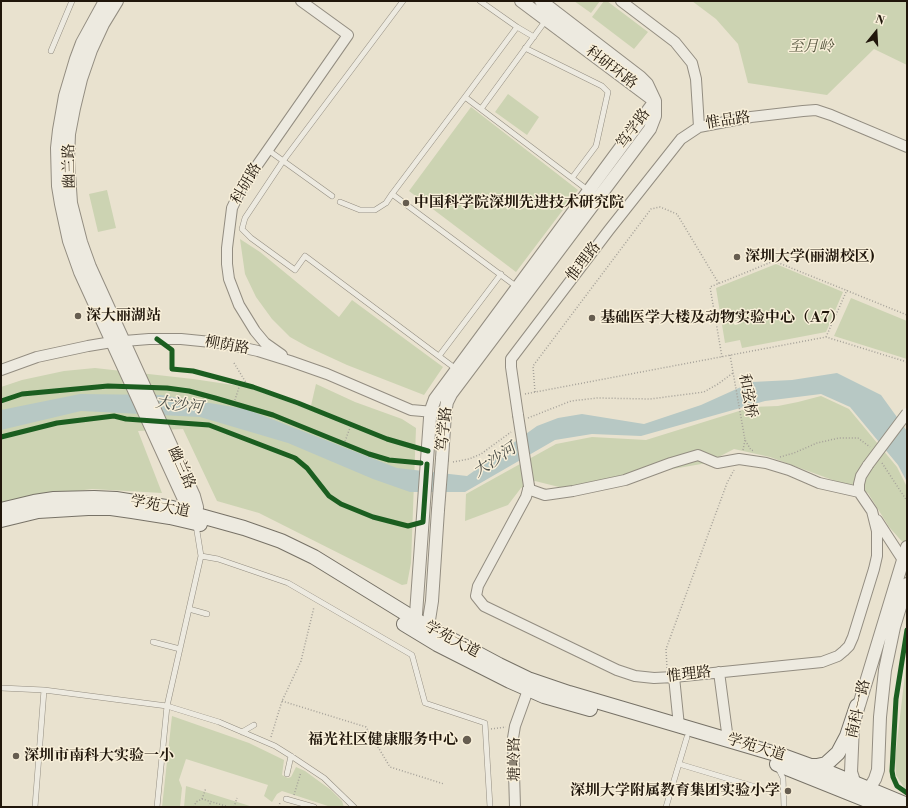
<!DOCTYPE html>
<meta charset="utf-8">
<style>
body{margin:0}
#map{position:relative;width:908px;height:808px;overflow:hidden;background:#e9e2cf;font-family:"Libre Bodoni",serif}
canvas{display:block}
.frame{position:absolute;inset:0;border:2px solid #20160b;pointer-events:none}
.north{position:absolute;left:856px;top:12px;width:40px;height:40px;-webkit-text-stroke:3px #f8efd9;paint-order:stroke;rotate:18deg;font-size:11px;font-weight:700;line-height:16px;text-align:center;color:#20160b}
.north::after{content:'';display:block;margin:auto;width:14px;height:18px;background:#20160b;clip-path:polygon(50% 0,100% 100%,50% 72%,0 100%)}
</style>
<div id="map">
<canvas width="908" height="808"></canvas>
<div class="frame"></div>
<div class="north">N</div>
</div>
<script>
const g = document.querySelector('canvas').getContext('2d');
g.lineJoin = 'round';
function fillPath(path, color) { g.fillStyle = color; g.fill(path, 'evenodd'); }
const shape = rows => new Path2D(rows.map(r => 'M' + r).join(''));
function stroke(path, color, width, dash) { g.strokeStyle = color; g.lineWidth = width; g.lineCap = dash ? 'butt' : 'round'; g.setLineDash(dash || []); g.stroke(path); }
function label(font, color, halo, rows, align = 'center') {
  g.font = font + ' "Libre Bodoni","Noto Serif SC",serif'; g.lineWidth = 3; g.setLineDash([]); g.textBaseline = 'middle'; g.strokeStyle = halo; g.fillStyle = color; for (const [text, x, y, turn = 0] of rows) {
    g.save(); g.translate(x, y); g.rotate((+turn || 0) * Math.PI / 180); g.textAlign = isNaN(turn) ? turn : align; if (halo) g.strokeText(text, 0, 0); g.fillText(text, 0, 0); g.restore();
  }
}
fillPath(shape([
 [574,1,600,1,591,13],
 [604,1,607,1,648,32,634,49,592,17],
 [692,1,907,1,907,65,874,49,827,95,748,83,738,44,716,19],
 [508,94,539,117,527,135,495,112],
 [471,107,578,190,516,272,409,191],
 [107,190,116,228,98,232,89,194],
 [240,239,260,252,339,317,352,300,443,367,424,395,347,365,308,347,290,337,272,319,256,297,245,274],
 [776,264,843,292,826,332,742,348,740,340,725,343,716,288],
 [851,298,907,321,907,359,834,336],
 [95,368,193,379,247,387,310,410,316,384,355,402,402,419,416,428,411,563,407,584,402,585,259,513,217,501,183,429,138,431,162,493,92,489,53,494,1,507,1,387,22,380,64,371],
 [821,396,849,409,897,467,907,487,907,547,889,527,868,493,770,457,734,449,707,463,563,488,535,481,529,483,521,488,508,505,465,521,466,494,556,444,592,437,646,440,752,407,778,406,798,402],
 [907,657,907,790,905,789,896,775,895,759],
 [172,716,249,743,284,760,282,775,288,778,291,777,296,767,305,771,331,790,342,801,344,807,331,807,282,791,277,794,272,802,264,796,268,785,186,759,179,780,182,788,180,807,162,807],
 [186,786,253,807,184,807]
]), '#ccd3b2');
fillPath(shape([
 [837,373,881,395,907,431,907,482,898,465,850,407,821,394,765,401,641,436,592,434,555,440,465,492,410,492,373,479,288,443,200,417,81,411,1,430,1,410,80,394,161,395,246,409,397,468,467,476,537,426,558,418,582,414,644,424,701,405,752,382,792,380]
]), '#b7c8c4');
const service = shape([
 [403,1,283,161,245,218,242,229,251,238,295,270,305,256,456,369],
 [480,1,517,27,534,37],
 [517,27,465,97,392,194,517,287],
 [525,48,602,86,608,92,596,146,572,178],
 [51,51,72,1],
 [465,97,589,191],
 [481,109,546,20],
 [268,150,332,196],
 [340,202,360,210,375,210,386,203,392,194],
 [439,356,501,274],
 [201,556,218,559,288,583,412,655,425,703,485,723,490,807],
 [189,609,207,614],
 [153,642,180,649],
 [1,688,44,690,167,706,219,722,275,746,291,756,324,778,354,807],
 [242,732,254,725],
 [679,764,759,788],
 [778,768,783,778,784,807],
 [287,774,291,756],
 [286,799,314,807],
 [35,807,44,690],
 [157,807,167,706,201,556,196,525],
 [666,807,687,737]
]);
const minor = shape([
 [621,1,675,42,692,63,696,79,699,127],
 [282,355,265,343,255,331,239,305,229,279,227,264,227,248,232,208,242,187,348,35,301,1],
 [1,370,37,357,88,346,112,342,149,339,181,339,221,343,258,351,290,361,327,374,411,410,445,413],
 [518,415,511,367,511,359,609,230,681,139,699,127,751,117,803,111,816,110,831,115,907,147],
 [529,486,526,497,478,586,476,596,484,606,617,670,635,676,654,678,674,677,822,662,838,656,844,651,849,646,853,637,874,569,877,556,877,531,872,511,859,492,859,484,861,476,868,465],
 [528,489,545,495,573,491,625,480,671,463,698,455,717,463,739,459,766,463,789,470,819,483,859,492],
 [877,520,903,560],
 [719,672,728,740],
 [674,677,679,726],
 [515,807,513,738,515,726,528,690]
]);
const tertiary = shape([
 [105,1,82,43,76,59,65,96,59,130,57,148,58,186,61,204,69,241,80,272,193,519],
 [117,1,103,24,91,50,81,79,74,108,69,134,68,159,71,203,81,242,90,267,194,496,197,507,196,522],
 [521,1,652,99],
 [442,459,445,413,447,402,451,394,650,129,655,116,655,101,647,84,640,77,541,1],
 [907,547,853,725,851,772,859,797,869,789,875,779,878,770,880,717,885,670,894,627,907,584],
 [415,628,430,418,431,410,435,399,655,101],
 [423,634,429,620,432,601,438,510]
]);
const secondary = shape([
 [1,510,34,502,54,499,94,498,116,499,172,508,244,528,281,541,314,557,426,626,499,665,528,679,569,693,786,757,830,773,907,805],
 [1,520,38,511,88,508,111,508,132,511,170,517,200,524],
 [404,624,437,644,510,681,544,696,590,709],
 [777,764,884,807],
 [811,766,817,766,826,764,838,753,847,736,857,706]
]);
stroke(service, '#938d81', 6);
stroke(minor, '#938d81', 12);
stroke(tertiary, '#938d81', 14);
stroke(secondary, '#777267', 16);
stroke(shape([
 [826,337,847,290],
 [730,355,745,440,751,450,754,451],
 [722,357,710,287,774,261,907,315],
 [234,363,248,386],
 [535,392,533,366,651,209,660,207,677,214,719,284],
 [525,394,826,337,907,362],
 [234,403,240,384],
 [528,418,571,401,597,398,650,399,704,392,718,384,733,373],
 [344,444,351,425],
 [743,450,745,440],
 [780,457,794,453,817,443,839,438,858,438,870,447],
 [453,462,469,459,481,454,511,432],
 [882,463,907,501],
 [667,668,666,649,727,483,734,470],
 [282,701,366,727,390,767,444,784],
 [491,729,506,727],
 [271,737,282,701,301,661,314,607],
 [294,795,301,772],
 [202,799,206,788],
 [194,807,196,802,202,799,229,807],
 [209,807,211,801],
 [234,807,237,798],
 [279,807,280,802]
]), '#a5a199', 1.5, [1, 2]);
stroke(service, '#edeae0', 5);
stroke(minor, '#edeae0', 10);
stroke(tertiary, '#edeae0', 12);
stroke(secondary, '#edeae0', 14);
const minorBridge = shape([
 [518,415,529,486],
 [868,465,907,413]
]);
const tertiaryBridge = shape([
 [438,510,442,459]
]);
stroke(minorBridge, '#938d81', 12, []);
stroke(tertiaryBridge, '#938d81', 14, []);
stroke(minorBridge, '#edeae0', 10);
stroke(tertiaryBridge, '#edeae0', 12);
stroke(shape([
 [157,339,172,350,172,369,193,371,253,387,298,403,387,439,428,451],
 [1,401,22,394,108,386,167,388,189,391,215,398,273,415,369,454,389,460,421,463],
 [1,437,57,423,114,416,126,419,209,425,295,458,307,468,329,496,341,504,373,517,408,526,423,522,427,464],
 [907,630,896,699,892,771,893,777,897,786,907,793]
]), '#1b5e20', 5);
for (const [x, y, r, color] of [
 [406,203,4,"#665d50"],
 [737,257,4,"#665d50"],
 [78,316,4,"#665d50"],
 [592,318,4,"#665d50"],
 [467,740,5,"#665d50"],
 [16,756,4,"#665d50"],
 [788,791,4,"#665d50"]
]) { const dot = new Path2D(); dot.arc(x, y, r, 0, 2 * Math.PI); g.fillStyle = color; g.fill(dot); stroke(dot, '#f8efd9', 1.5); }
label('italic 15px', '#54543d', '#f8efd9', [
 ["至月岭",811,47]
]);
label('15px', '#20160b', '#f8efd9', [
 ["科研环路",611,68,37],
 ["惟品路",728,121,-9],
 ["笃学路",634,129,-54],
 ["幽兰路",70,166,-91],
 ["科研路",247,184,-60],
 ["惟理路",584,262,-52],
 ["柳荫路",227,346,10],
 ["和弦桥",747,396,80],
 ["笃学路",445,429,-84],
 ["幽兰路",181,468,66],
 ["学苑大道",160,507,11],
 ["学苑大道",452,640,28],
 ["惟理路",689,675,-6],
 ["南科一路",859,709,-77],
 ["学苑大道",756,748,17],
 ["塘岭路",515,759,-90]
]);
label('bold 15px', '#20160b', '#f8efd9', [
 ["中国科学院深圳先进技术研究院",414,203],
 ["深圳大学(丽湖校区)",745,257],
 ["深大丽湖站",86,316],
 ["基础医学大楼及动物实验中心（A7）",600,318],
 ["福光社区健康服务中心",458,740,"right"],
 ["深圳市南科大实验一小",24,756],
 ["深圳大学附属教育集团实验小学",780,791,"right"]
], 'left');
label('italic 16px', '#4d504a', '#f8efd9', [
 ["大沙河",179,406,7],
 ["大沙河",495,461,-34]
]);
</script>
